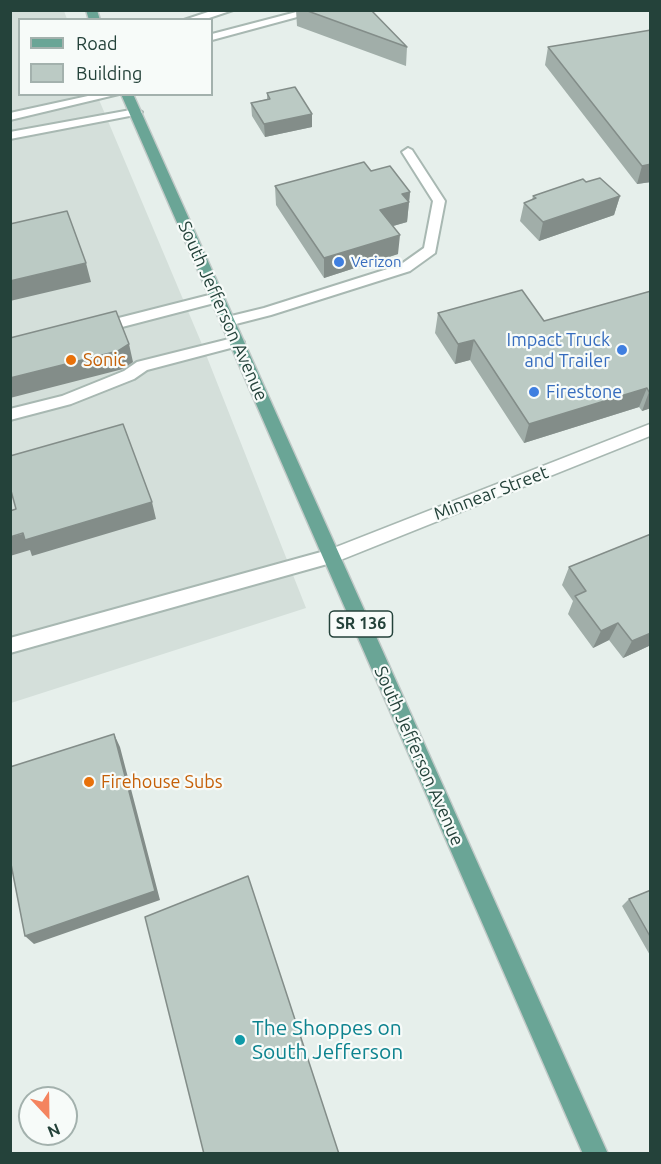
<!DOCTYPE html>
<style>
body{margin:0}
#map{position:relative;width:661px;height:1164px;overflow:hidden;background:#e6efeb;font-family:Ubuntu,sans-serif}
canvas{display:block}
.frame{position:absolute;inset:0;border:12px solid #24423a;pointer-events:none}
.legend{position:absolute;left:18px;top:18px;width:195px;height:78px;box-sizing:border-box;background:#f7fbf9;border:2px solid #a3b1ad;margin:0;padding:8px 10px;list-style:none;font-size:18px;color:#24423a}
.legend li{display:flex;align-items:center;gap:12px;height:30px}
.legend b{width:30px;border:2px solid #a3b1ad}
.north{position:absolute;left:18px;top:1086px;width:60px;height:60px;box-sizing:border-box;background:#f7fbf9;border:2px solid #a3b1ad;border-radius:50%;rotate:158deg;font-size:16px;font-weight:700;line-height:24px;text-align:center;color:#24423a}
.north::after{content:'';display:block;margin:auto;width:21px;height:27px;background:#f4845f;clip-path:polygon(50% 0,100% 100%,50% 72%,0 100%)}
</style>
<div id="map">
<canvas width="661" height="1164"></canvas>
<div class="frame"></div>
<ul class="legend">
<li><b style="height:8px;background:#6aa596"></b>Road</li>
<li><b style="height:16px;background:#bbcac4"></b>Building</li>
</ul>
<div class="north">N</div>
</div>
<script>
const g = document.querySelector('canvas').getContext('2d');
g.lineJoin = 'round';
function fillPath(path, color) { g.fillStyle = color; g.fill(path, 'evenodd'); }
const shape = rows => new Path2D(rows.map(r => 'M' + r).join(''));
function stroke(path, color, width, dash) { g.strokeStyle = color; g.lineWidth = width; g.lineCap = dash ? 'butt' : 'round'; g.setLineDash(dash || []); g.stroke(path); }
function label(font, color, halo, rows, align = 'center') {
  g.font = font + ' Ubuntu,sans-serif'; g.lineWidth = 4.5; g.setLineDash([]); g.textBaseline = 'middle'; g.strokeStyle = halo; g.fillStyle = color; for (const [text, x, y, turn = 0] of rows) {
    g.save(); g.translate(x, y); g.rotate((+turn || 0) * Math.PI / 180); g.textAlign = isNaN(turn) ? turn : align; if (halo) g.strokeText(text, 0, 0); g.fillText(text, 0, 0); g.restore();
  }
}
fillPath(shape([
 [10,11,64,11,67,19,20,20,20,94,97,95,201,342,306,608,11,703]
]), '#d4dfda');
const lane = shape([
 [214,10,233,10,203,20,184,20,214,10],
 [304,10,323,10,212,40,212,34,304,10],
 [97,94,119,94,10,120,10,113,97,94],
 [136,109,142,112,140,114,10,139,10,132,136,109],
 [408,148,412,150,445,201,435,253,410,271,271,315,228,326,223,324,221,321,223,318,264,308,400,265,424,248,433,201,402,152,408,148],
 [217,293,224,298,222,301,99,333,92,328,99,323,217,293],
 [237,337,244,342,242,345,147,370,134,379,71,404,10,420,10,409,62,396,124,371,137,362,237,337],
 [332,549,338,551,340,556,338,561,10,653,10,638,332,549]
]);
const street = shape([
 [650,424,650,436,338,561,332,563,326,561,323,556,326,551,650,424]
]);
const primary = shape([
 [86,10,97,10,100,20,89,20,86,10],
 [121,94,133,94,608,1154,583,1154,121,94]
]);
stroke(lane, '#a8b8b2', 4);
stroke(street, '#a8b8b2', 3);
stroke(primary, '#c2cac8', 3);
fillPath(lane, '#fff');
fillPath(street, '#fff');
fillPath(primary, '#6aa596');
fillPath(shape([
 [296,10,371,10,407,47,406,66,297,26],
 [651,30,651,182,637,184,545,65,548,47],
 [267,93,312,127,265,137,252,116,251,103,267,99],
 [371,171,410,192,407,222,393,226,398,254,324,278,276,205,275,186],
 [586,182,620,196,614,215,539,241,520,221,524,203,532,200,533,196],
 [651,291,651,408,642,411,639,407,524,443,470,360,455,364,435,333,438,313,544,321],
 [569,567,651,645,623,658,609,640,593,648,568,614,573,601,562,585],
 [651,890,651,957,622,906,629,899]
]), '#a1aea9');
fillPath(shape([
 [312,114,312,127,265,137,264,124],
 [651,164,651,182,637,184,642,166],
 [410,192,407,222,379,230,380,210,402,194],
 [620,196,614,215,539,241,543,222],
 [400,235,398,254,324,278,324,258],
 [86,263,91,282,10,301,10,281],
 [474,340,470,360,455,364,458,344],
 [129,344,133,362,123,369,10,398,10,378],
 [647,388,639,407,524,443,529,424],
 [651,391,651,408,642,411,649,392],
 [152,502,156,519,32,556,30,550,10,556,10,537],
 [618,623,609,640,593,648,601,631],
 [651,633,651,645,623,658,632,641],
 [114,734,120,747,160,900,34,944,25,936]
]), '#838d89');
const building = shape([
 [305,10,371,10,407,47,305,10],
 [651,30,651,164,642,166,548,47,651,30],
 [295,87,312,114,264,124,251,103,270,99,267,93,295,87],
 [364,162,371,171,390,166,410,192,402,194,409,202,380,210,400,235,324,258,275,186,364,162],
 [600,178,620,196,543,222,524,203,536,198,533,196,583,179,586,182,600,178],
 [67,211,86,263,10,281,10,224,67,211],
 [522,290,544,321,651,291,651,391,649,392,647,388,529,424,474,340,458,344,438,313,522,290],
 [116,311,129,344,118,351,10,378,10,338,116,311],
 [123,424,152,502,25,540,23,533,10,537,10,511,16,509,10,487,10,456,123,424],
 [651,534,651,633,632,641,618,623,601,631,575,596,586,591,569,567,651,534],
 [114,734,155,891,25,936,10,859,10,767,114,734],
 [248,876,339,1154,204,1154,145,917,248,876],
 [651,890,651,938,629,899,651,890]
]);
fillPath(building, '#bbcac4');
stroke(building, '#838d89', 1.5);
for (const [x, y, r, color] of [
 [339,262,6,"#3f7fe0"],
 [622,350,6,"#3f7fe0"],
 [71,360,6,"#e8710a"],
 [534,392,6,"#3f7fe0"],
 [89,782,6,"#e8710a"],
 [240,1040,6,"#0f9aa8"]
]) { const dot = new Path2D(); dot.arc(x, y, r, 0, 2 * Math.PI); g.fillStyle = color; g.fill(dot); stroke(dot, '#f7fbf9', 2); }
label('15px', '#366cbe', '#f7fbf9', [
 ["Verizon",351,262]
], 'left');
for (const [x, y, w] of [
 [361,624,63]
]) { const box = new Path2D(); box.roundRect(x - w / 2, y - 13, w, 26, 4.5); g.fillStyle = '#f7fbf9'; g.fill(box); stroke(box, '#24423a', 1.5); }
label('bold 16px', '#24423a', null, [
 ["SR 136",361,624]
]);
label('18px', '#24423a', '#f7fbf9', [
 ["South Jefferson Avenue",223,311,66],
 ["Minnear Street",491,493,-21],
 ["South Jefferson Avenue",419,756,66]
]);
label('18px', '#366cbe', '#f7fbf9', [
 ["Impact Truck",610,340],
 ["and Trailer",610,361],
 ["Firestone",546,392,"left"]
], 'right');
label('18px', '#c56008', '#f7fbf9', [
 ["Sonic",83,360],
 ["Firehouse Subs",101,782]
], 'left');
label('21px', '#0d838f', '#f7fbf9', [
 ["The Shoppes on",252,1028],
 ["South Jefferson",252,1052]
], 'left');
</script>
